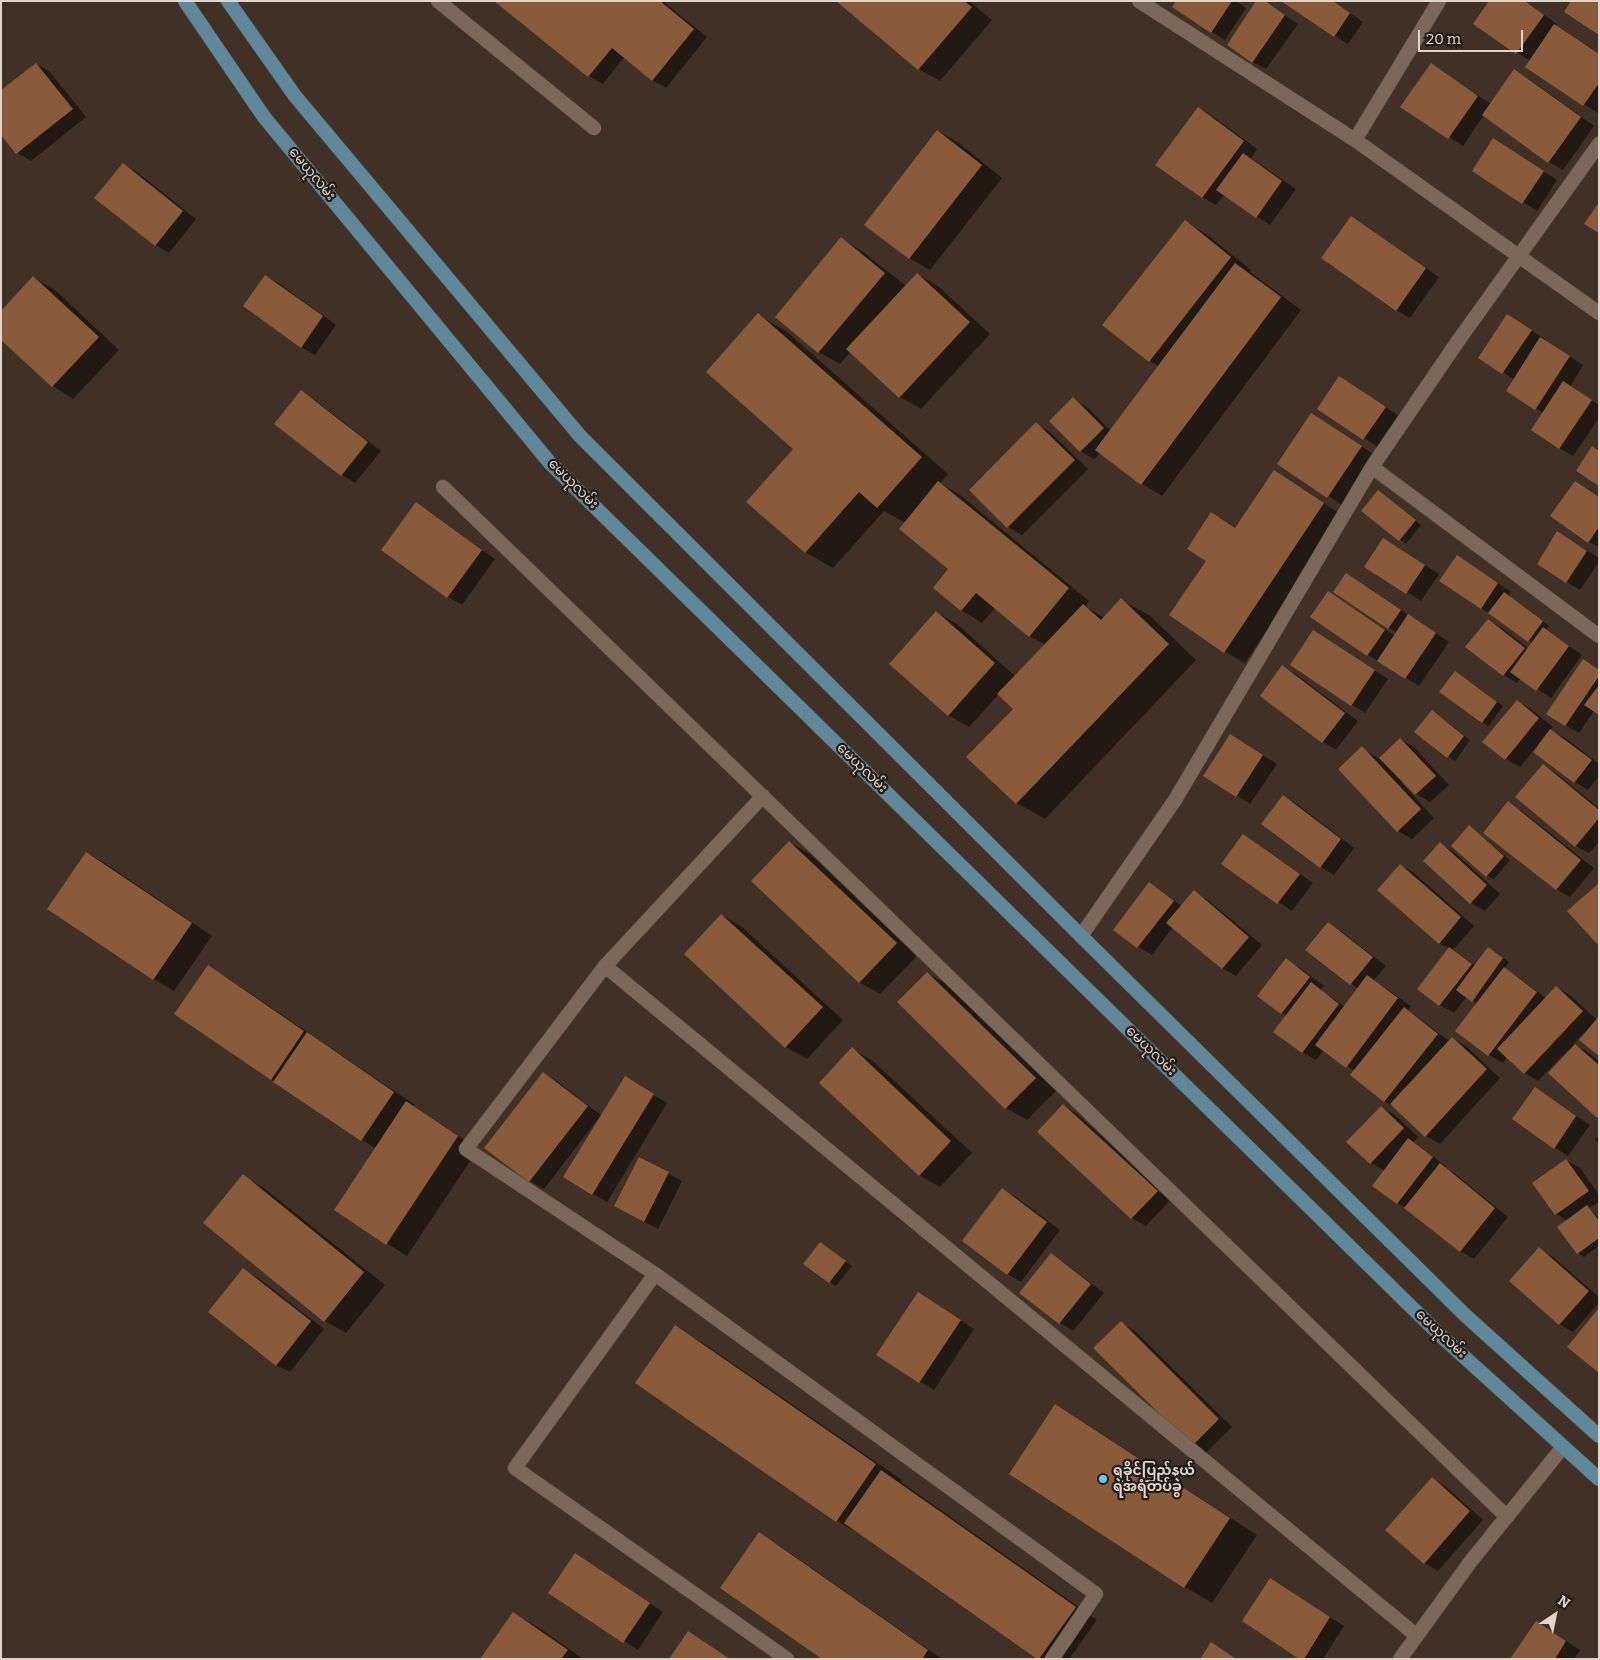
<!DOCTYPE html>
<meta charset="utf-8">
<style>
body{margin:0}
#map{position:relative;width:1600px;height:1660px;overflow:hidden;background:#413025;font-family:Bitter,serif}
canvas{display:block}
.frame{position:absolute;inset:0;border:2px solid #e0d5cd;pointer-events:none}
.north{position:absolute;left:1530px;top:1590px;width:50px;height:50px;-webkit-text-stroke:4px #221a15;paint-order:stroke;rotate:34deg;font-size:14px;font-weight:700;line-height:20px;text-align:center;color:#e0d5cd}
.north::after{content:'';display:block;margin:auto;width:18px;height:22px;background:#e0d5cd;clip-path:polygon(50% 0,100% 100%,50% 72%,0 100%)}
.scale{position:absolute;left:1418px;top:30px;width:105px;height:22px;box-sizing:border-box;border:2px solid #e0d5cd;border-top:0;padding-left:6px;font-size:15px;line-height:18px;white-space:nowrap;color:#e0d5cd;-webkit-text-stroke:4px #221a15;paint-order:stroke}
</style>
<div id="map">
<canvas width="1600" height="1660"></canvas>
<div class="frame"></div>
<div class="north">N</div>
<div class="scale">20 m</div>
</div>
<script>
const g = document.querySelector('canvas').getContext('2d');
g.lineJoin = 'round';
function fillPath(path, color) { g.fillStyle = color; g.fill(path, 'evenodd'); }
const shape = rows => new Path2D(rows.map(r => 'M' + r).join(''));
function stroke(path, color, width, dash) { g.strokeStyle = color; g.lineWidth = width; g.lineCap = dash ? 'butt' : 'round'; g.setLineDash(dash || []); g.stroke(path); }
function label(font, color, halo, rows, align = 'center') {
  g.font = font + ' Bitter,"Noto Sans Myanmar",serif'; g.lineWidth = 4.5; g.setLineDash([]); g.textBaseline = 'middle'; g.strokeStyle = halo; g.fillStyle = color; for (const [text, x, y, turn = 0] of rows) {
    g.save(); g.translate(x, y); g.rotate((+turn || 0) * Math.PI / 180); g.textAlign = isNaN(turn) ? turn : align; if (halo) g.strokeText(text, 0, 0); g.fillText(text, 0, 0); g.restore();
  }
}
fillPath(shape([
 [496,1,667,1,665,3,707,37,666,88,652,80,624,57,603,84,589,76],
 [838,1,969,1,992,20,940,81,919,69],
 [1178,1,1236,1,1246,8,1225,40,1212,32],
 [1283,1,1333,1,1363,22,1348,44],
 [1491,1,1525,1,1557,24,1555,26,1599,54,1598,113,1527,67,1530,61,1475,24],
 [1273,7,1298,24,1266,69,1252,62],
 [36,64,50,72,86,117,31,161,17,153,1,133],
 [1431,65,1491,104,1515,71,1529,79,1594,126,1563,170,1549,162,1484,115,1463,146,1402,106],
 [1198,108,1212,116,1257,149,1251,158,1296,189,1270,225,1224,195,1216,205,1202,197],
 [938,131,959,143,1002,178,930,270,909,258],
 [1508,148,1557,180,1537,211,1474,170],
 [123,164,137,172,196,219,169,253,156,245,96,198],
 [1352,217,1439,277,1410,318,1396,310],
 [1185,222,1206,234,1251,270,1250,272,1301,310,1162,496,1142,484,1100,453,1094,459,1080,451,1073,399,1087,407,1111,431,1159,366,1150,361],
 [842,239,862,251,906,286,917,274,938,286,990,334,921,409,900,397,851,351,840,364,819,352,776,317],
 [266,276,280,284,336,325,315,355,301,347],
 [34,278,55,290,119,350,73,399,53,386,1,339],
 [758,315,786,331,948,474,940,483,960,495,1089,601,1085,606,1104,618,1121,600,1149,615,1196,660,1045,819,1017,803,968,757,1014,709,999,694,969,727,948,715,936,612,957,624,1016,677,1046,645,1029,636,995,608,982,623,961,610,934,588,950,569,905,523,884,511,833,568,805,552,795,449],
 [1521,324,1545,339,1544,341,1583,365,1570,387,1599,405,1599,418,1573,456,1559,448,1543,413,1508,390,1515,380,1479,357],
 [1340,377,1399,416,1378,447,1319,408],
 [301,392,315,400,381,451,355,483,342,475],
 [1311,414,1375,455,1342,505,1279,463],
 [1036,424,1050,432,1088,469,1022,535,1008,527],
 [1274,472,1344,516,1245,663,1224,651,1207,561,1211,513,1236,528],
 [1575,482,1599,497,1599,547,1589,542],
 [1384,496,1421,525,1406,544,1363,511],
 [416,504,430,512,495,559,462,605,448,597],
 [1384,539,1439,574,1421,601,1366,566],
 [1572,541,1599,558,1599,562,1580,590,1538,564],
 [1471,565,1511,592,1508,596,1549,626,1546,630,1582,655,1551,698,1521,678,1517,683,1503,675,1488,620,1502,628,1529,649,1533,643,1481,608],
 [1360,583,1449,642,1419,686,1368,655,1342,601,1395,636,1397,633,1389,628],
 [1314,631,1388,679,1365,713,1352,705],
 [1584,661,1599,670,1599,714,1594,711,1579,733,1565,725],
 [1283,667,1297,675,1358,721,1336,750,1323,742],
 [1462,677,1503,706,1489,726,1482,722],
 [1517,701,1531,709,1553,727,1550,730,1565,738,1599,764,1599,776,1588,790,1575,782,1533,751,1520,767,1506,759,1484,742],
 [1438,715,1470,740,1455,761,1416,732],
 [1400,739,1414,747,1449,785,1430,802,1416,794,1403,782,1402,783,1434,818,1412,839,1398,831,1362,748,1379,759],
 [1244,743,1277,764,1250,804,1205,775],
 [1543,766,1557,774,1599,808,1599,842,1589,853,1575,846],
 [1284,796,1297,804,1354,848,1334,875,1321,867],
 [1508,803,1522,811,1594,868,1570,897,1556,889],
 [1475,831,1510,860,1494,879,1487,876],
 [1244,835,1313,883,1292,911,1223,864],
 [789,842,810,854,917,956,880,994,859,982],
 [1440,844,1454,852,1500,894,1485,911,1471,903,1424,861],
 [87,853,108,865,212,936,174,991,153,979,49,909],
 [1400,865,1414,873,1474,926,1453,950,1476,966,1495,952,1509,962,1504,969,1518,977,1546,998,1556,987,1570,995,1597,1020,1573,1044,1589,1053,1599,1062,1599,1117,1550,1073,1570,1051,1568,1050,1538,1081,1525,1073,1507,1057,1503,1063,1489,1055,1457,1031,1478,1004,1467,996,1454,1013,1440,1005,1418,989,1449,948,1439,943],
 [1150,884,1182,906,1194,892,1208,900,1262,945,1236,976,1222,968,1173,927,1152,955,1138,947,1115,930],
 [721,915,742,927,843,1020,807,1059,786,1047,686,954],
 [1328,924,1342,932,1386,966,1374,980,1411,1006,1408,1011,1418,1017,1449,1041,1452,1038,1466,1046,1500,1078,1440,1144,1426,1136,1395,1108,1384,1101,1354,1071,1324,1050,1316,1060,1302,1052,1287,1016,1259,996,1286,960,1300,968,1324,986,1320,990,1345,1007,1358,989,1307,950],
 [208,967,229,979,415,1105,413,1106,478,1149,407,1256,386,1243,376,1149,271,1079],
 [927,973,948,985,1056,1091,1027,1120,1006,1108],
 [852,1049,873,1061,972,1153,940,1187,919,1175],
 [544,1073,557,1081,602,1116,625,1078,667,1103,607,1202,565,1177,602,1116,601,1115,544,1189,530,1181],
 [1535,1089,1590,1125,1568,1156,1555,1148],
 [1064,1106,1077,1114,1171,1199,1146,1226,1132,1218],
 [1381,1107,1395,1115,1418,1137,1413,1142,1446,1166,1444,1168,1454,1173,1508,1217,1474,1259,1460,1251,1408,1209,1397,1203,1385,1171,1371,1163,1348,1142],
 [1599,1136,1599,1145,1595,1139],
 [640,1158,682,1181,658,1229,629,1214],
 [1566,1160,1580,1168,1599,1195,1599,1202,1589,1208,1599,1218,1599,1246,1584,1257,1578,1253,1568,1221,1556,1214],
 [243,1176,264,1188,385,1285,346,1333,325,1321,205,1223],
 [1002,1189,1016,1197,1060,1230,1021,1282,1007,1274],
 [826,1247,852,1266,836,1286,830,1282],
 [1539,1249,1553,1257,1599,1297,1599,1303,1573,1332,1559,1324],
 [1052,1255,1065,1263,1104,1293,1073,1331,1060,1323],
 [244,1270,258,1278,324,1329,290,1372,276,1365],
 [932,1302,974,1329,934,1390,878,1355],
 [1121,1323,1135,1331,1232,1427,1206,1453,1192,1445],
 [675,1327,703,1343,902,1480,901,1482,1097,1620,1069,1659,1039,1659,864,1536,837,1521],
 [1055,1406,1083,1422,1257,1535,1212,1603,1185,1587,1011,1473],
 [1432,1479,1446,1487,1483,1520,1438,1571,1425,1563],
 [759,1534,780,1546,942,1659,825,1659],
 [575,1554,663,1612,638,1650,550,1593],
 [1284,1588,1344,1626,1323,1659,1302,1659],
 [513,1613,541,1629,583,1659,481,1659],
 [1550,1630,1580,1650,1574,1659,1512,1659]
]), '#0007');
fillPath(shape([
 [494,1,660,1,694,29,652,81,612,48,588,77],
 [836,1,964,1,972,7,918,70],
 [1176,1,1232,1,1211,33,1172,7],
 [1256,1,1265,1,1285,15,1252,63,1227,45],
 [1281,1,1333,1,1350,13,1334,37],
 [1489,1,1525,1,1544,15,1516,54,1473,24],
 [1571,1,1599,1,1599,35,1564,12],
 [1554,24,1599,54,1599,83,1583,106,1525,67],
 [36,63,73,109,16,154,1,135,1,90],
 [1431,63,1478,96,1448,139,1400,107],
 [1514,69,1581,117,1548,163,1482,115],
 [1198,107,1244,141,1202,198,1155,165],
 [937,130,982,165,909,259,864,225],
 [1493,138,1544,171,1522,204,1472,171],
 [1243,153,1282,181,1256,218,1216,190],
 [123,163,183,211,155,246,94,198],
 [1599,202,1599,233,1584,224],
 [1351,216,1426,268,1396,311,1321,258],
 [1185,220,1231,257,1149,362,1102,325],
 [841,237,885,273,818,353,775,317],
 [1235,263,1281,297,1141,485,1095,450],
 [917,273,970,322,899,398,846,349],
 [265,275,323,316,301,348,243,306],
 [33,276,99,337,52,387,1,340,1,311],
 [758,313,922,457,877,508,859,492,805,553,746,502,793,449,706,372],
 [1507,314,1532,330,1502,374,1478,358],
 [1540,337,1570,356,1535,410,1506,391],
 [1339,376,1386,407,1363,440,1317,409],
 [1563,381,1592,400,1559,449,1531,430],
 [301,390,368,442,341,476,274,424],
 [1073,397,1104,428,1080,452,1049,421],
 [1311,413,1362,446,1327,498,1277,464],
 [1036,422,1075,460,1007,528,969,490],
 [1592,446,1599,451,1599,486,1576,471],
 [1274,470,1324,503,1224,653,1169,615,1206,561,1187,549,1211,512,1235,528],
 [938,481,1069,588,1029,637,976,593,961,611,933,588,948,569,899,529],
 [1575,481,1599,497,1599,527,1588,543,1550,516],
 [1378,490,1416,520,1399,541,1361,511],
 [416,502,482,550,447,598,381,550],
 [1557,531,1587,551,1566,583,1537,564],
 [1383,538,1425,565,1406,594,1364,567],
 [1457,555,1498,583,1481,609,1439,581],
 [1346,573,1401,610,1388,629,1333,592],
 [1328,591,1385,630,1367,656,1310,617],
 [1504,592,1543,621,1528,642,1488,613],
 [1121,598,1169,644,1016,804,966,757,1013,709,997,694,1083,604,1101,620],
 [936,611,995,663,948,716,889,664],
 [1408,614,1436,633,1405,679,1377,661],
 [1488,619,1525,648,1503,676,1465,647],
 [1543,627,1569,646,1536,691,1510,672],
 [1313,630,1375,670,1351,706,1290,665],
 [1583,659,1599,670,1599,676,1565,726,1546,714],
 [1282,665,1345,713,1322,743,1260,696],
 [1455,671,1497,702,1482,723,1439,692],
 [1599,685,1599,715,1584,705],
 [1517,700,1539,718,1505,760,1482,742],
 [1432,710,1464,736,1447,758,1414,732],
 [1550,729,1592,760,1574,783,1533,752],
 [1230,734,1263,755,1236,797,1203,776],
 [1400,738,1436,776,1415,795,1379,758],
 [1362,746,1421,809,1397,832,1338,769],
 [1543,764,1599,810,1599,818,1575,847,1515,797],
 [1283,795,1341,839,1320,868,1261,824],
 [1508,801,1581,860,1556,890,1483,833],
 [1469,825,1504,856,1486,877,1451,846],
 [1243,834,1300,874,1277,904,1221,864],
 [789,841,897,943,859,983,751,881],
 [1440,842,1487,885,1470,904,1423,861],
 [86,852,192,923,153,980,47,909],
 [1400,864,1461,917,1439,944,1377,890],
 [1149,882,1174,901,1137,948,1113,930],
 [1599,883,1599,946,1567,911],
 [1194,890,1249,937,1222,969,1166,923],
 [721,914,823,1007,785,1048,684,954],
 [1328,922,1373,957,1350,985,1305,950],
 [1449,947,1472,964,1439,1006,1417,989],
 [1488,947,1503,958,1472,1002,1456,990],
 [1286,958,1310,977,1281,1014,1257,996],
 [208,965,304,1031,271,1080,174,1014],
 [1504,967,1537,992,1488,1056,1455,1031],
 [927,972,1036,1078,1005,1109,897,1002],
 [1367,975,1398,998,1346,1068,1315,1045],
 [1311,982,1339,1004,1302,1053,1273,1032],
 [1556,986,1583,1011,1524,1074,1497,1049],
 [1404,1007,1438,1034,1384,1102,1350,1075],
 [1599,1016,1599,1056,1579,1040],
 [307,1032,394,1092,361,1141,273,1082],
 [1452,1037,1487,1069,1425,1137,1390,1104],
 [1575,1044,1599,1065,1599,1116,1597,1118,1548,1073],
 [852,1047,951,1141,919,1176,819,1083],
 [543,1072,588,1106,529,1182,484,1148],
 [625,1076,654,1094,592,1195,563,1177],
 [1535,1087,1576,1116,1554,1149,1512,1119],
 [406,1101,458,1136,386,1245,334,1210],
 [1063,1104,1158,1191,1131,1219,1037,1132],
 [1381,1106,1404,1128,1370,1164,1346,1142],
 [1408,1138,1433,1157,1397,1204,1372,1186],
 [639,1157,669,1172,644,1222,614,1206],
 [1566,1159,1589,1191,1555,1215,1532,1183],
 [1440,1163,1495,1208,1460,1252,1404,1208],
 [243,1174,364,1272,324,1322,203,1223],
 [1002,1188,1047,1222,1007,1275,962,1241],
 [1587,1205,1599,1221,1599,1238,1577,1254,1557,1227],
 [820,1242,846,1261,829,1283,803,1264],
 [1539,1247,1589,1291,1559,1325,1509,1281],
 [1051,1253,1091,1284,1059,1324,1019,1293],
 [243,1268,311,1321,276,1366,208,1312],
 [918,1292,961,1320,919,1383,876,1355],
 [1599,1308,1599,1373,1567,1347],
 [1121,1321,1219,1419,1192,1446,1093,1348],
 [675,1325,876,1464,836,1522,635,1383],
 [1055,1404,1230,1518,1184,1588,1009,1474],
 [881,1470,1076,1607,1039,1659,1037,1659,844,1523],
 [1432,1477,1470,1511,1424,1564,1385,1530],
 [759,1532,928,1650,922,1659,822,1659,720,1588],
 [575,1553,650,1603,623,1643,548,1593],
 [1270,1578,1330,1617,1304,1659,1299,1659,1242,1621],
 [513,1612,568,1650,561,1659,480,1659],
 [1536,1621,1566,1641,1555,1659,1510,1659],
 [688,1631,730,1659,669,1659],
 [1211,1642,1236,1659,1200,1659]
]), '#8a5b3a');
const minor = shape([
 [438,1,594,128],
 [1139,1,1355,140,1599,313],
 [1355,140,1439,1],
 [1372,467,1599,636],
 [443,487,1507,1517],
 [763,796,605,966,466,1149,655,1274,1096,1594,1052,1659],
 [1081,936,1175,800,1372,467,1458,341,1599,144],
 [605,966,1417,1636],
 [655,1274,515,1468,787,1659],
 [1400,1659,1471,1561,1563,1447]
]);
const primary = shape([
 [185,1,264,117,550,463,1440,1335,1599,1479],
 [228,1,295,96,580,436,1081,936,1465,1315,1599,1436]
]);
stroke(minor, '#5b4d43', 15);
stroke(primary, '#5b4d43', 15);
stroke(minor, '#7b685b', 14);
stroke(primary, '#5f889b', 14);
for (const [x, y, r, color] of [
 [1103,1479,5,"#68c4f0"]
]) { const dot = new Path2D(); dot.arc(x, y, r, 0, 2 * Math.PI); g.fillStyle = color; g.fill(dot); stroke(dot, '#221a15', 2); }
label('14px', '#e0d5cd', '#221a15', [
 ["မေယုလမ်း",312,174,50],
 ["မေယုလမ်း",573,484,45],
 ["မေယုလမ်း",862,768,44],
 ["မေယုလမ်း",1151,1051,44],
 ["မေယုလမ်း",1441,1334,43]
]);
label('bold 14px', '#e0d5cd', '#221a15', [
 ["ရခိုင်ပြည်နယ်",1113,1471],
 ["ရဲအရံတပ်ခွဲ",1113,1487]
], 'left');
</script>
